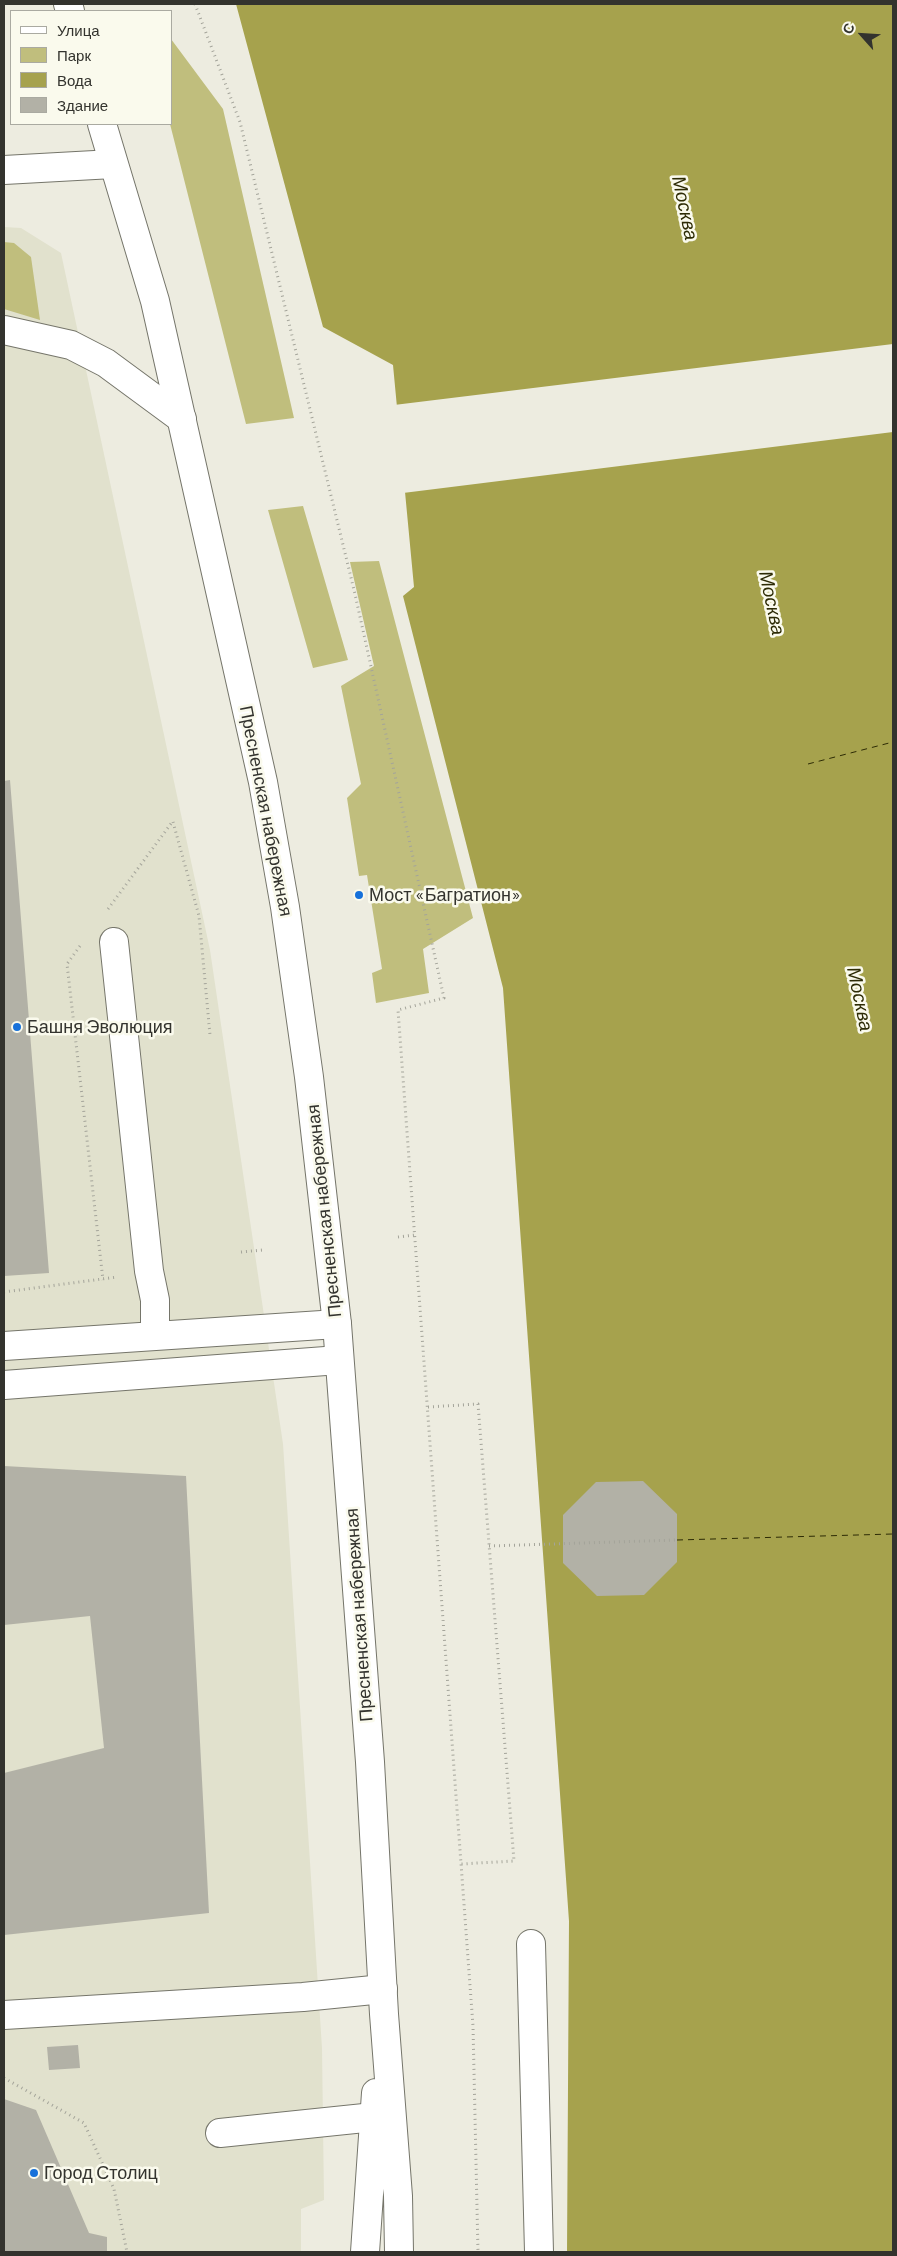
<!DOCTYPE html>
<meta charset="utf-8">
<style>
body{margin:0}
#map{position:relative;width:897px;height:2256px;overflow:hidden;background:#edece0;font-family:Barlow,sans-serif}
canvas{display:block}
.frame{position:absolute;inset:0;border:5px solid #33332e;pointer-events:none}
.legend{position:absolute;left:10px;top:10px;width:162px;height:115px;box-sizing:border-box;background:#fafaed;border:1px solid #aaaaa1;margin:0;padding:6px 9px;list-style:none;font-size:15px;color:#33332e}
.legend li{display:flex;align-items:center;gap:10px;height:25px}
.legend b{width:25px;border:1px solid #aaaaa1}
.north{position:absolute;left:837px;top:10px;width:50px;height:50px;-webkit-text-stroke:4px #fafaed;paint-order:stroke;rotate:296deg;font-size:14px;font-weight:700;line-height:20px;text-align:center;color:#33332e}
.north::after{content:'';display:block;margin:auto;width:18px;height:22px;background:#33332e;clip-path:polygon(50% 0,100% 100%,50% 72%,0 100%)}
</style>
<div id="map">
<canvas width="897" height="2256"></canvas>
<div class="frame"></div>
<ul class="legend">
<li><b style="height:6px;background:#fff"></b>Улица</li>
<li><b style="height:14px;background:#c0be7d"></b>Парк</li>
<li><b style="height:14px;background:#a6a24d"></b>Вода</li>
<li><b style="height:14px;background:#b2b1a6"></b>Здание</li>
</ul>
<div class="north">С</div>
</div>
<script>
const g = document.querySelector('canvas').getContext('2d');
g.lineJoin = 'round';
function fillPath(path, color) { g.fillStyle = color; g.fill(path, 'evenodd'); }
const shape = rows => new Path2D(rows.map(r => 'M' + r).join(''));
function stroke(path, color, width, dash) { g.strokeStyle = color; g.lineWidth = width; g.lineCap = dash ? 'butt' : 'round'; g.setLineDash(dash || []); g.stroke(path); }
function label(font, color, halo, rows, align = 'center') {
  g.font = font + ' Barlow,sans-serif'; g.lineWidth = 5; g.setLineDash([]); g.textBaseline = 'middle'; g.strokeStyle = halo; g.fillStyle = color; for (const [text, x, y, turn = 0] of rows) {
    g.save(); g.translate(x, y); g.rotate((+turn || 0) * Math.PI / 180); g.textAlign = isNaN(turn) ? turn : align; if (halo) g.strokeText(text, 0, 0); g.fillText(text, 0, 0); g.restore();
  }
}
fillPath(shape([
 [4,227,21,228,61,253,210,950,283,1444,322,2048,324,2200,301,2209,301,2252,4,2252]
]), '#e1e1cd');
fillPath(shape([
 [171,39,223,109,294,418,246,424,170,124],
 [4,242,14,243,31,257,40,320,4,309],
 [303,506,348,660,313,668,268,510],
 [379,561,473,918,423,949,429,993,376,1003,372,973,382,969,367,875,359,876,347,798,361,784,341,686,374,666,350,562]
]), '#c0be7d');
fillPath(shape([
 [236,4,893,4,893,2252,567,2252,569,1921,503,988,403,596,414,587,393,365,323,327]
]), '#a6a24d');
fillPath(shape([
 [893,344,893,432,403,493,394,405]
]), '#edece0');
stroke(shape([
 [808,764,893,742],
 [677,1540,893,1534]
]), '#2d2b05', 1, [6, 5]);
fillPath(shape([
 [10,780,49,1273,4,1276,4,781],
 [4,1466,186,1476,209,1913,4,1935,4,1773,104,1748,90,1616,4,1625],
 [643,1481,677,1514,677,1562,644,1595,597,1596,563,1563,563,1515,596,1482],
 [78,2045,80,2068,49,2070,47,2047],
 [4,2099,36,2110,89,2233,107,2237,107,2252,4,2252]
]), '#b2b1a6');
const minor = shape([
 [4,170,113,164],
 [4,330,71,345,106,363,182,419],
 [114,942,149,1271,155,1300,155,1336],
 [4,1346,337,1324],
 [4,1385,339,1360],
 [531,1944,539,2252],
 [4,2015,303,1997,383,1989],
 [220,2133,374,2117]
]);
const major = shape([
 [68,4,70,11],
 [102,124,155,301,263,782,285,907,309,1077,337,1324,370,1762,384,2014,398,2196,399,2252],
 [365,2252,376,2093]
]);
stroke(minor, '#75756a', 30);
stroke(major, '#75756a', 30);
stroke(shape([
 [195,4,240,122,355,594,444,998,398,1010,473,2026,478,2252],
 [173,822,199,916,210,1035],
 [108,909,173,821],
 [80,946,67,964,103,1280],
 [398,1237,415,1235],
 [241,1252,263,1250],
 [4,1292,117,1277],
 [428,1407,478,1404,514,1861,461,1864],
 [489,1546,677,1540],
 [4,2078,84,2123,114,2189,127,2252]
]), '#a4a49a', 3, [1, 4]);
stroke(minor, '#fff', 28);
stroke(major, '#fff', 28);
for (const [x, y, r, color] of [
 [359,895,5,"#1771da"],
 [17,1027,5,"#1771da"],
 [34,2173,5,"#1771da"]
]) { const dot = new Path2D(); dot.arc(x, y, r, 0, 2 * Math.PI); g.fillStyle = color; g.fill(dot); stroke(dot, '#fafaed', 2); }
label('18px', '#33332e', '#fafaed', [
 ["Пресненская набережная",266,811,79],
 ["Пресненская набережная",324,1211,-96],
 ["Пресненская набережная",359,1615,-94]
]);
label('18px', '#33332e', '#fafaed', [
 ["Мост «Багратион»",369,895],
 ["Башня Эволюция",27,1027],
 ["Город Столиц",44,2173]
], 'left');
label('italic 19px', '#2d2b05', '#fafaed', [
 ["Москва",685,208,78],
 ["Москва",772,603,78],
 ["Москва",860,999,78]
]);
</script>
